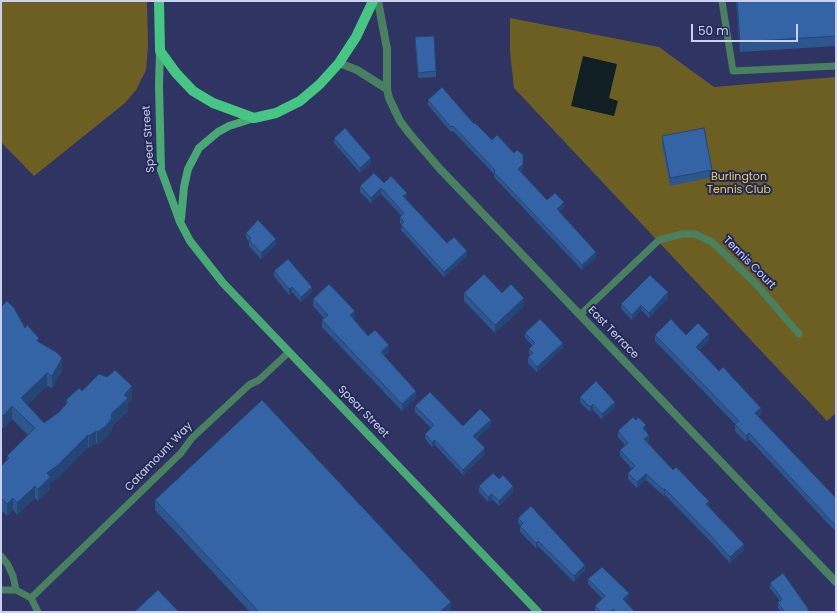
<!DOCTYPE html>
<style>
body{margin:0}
#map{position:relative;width:837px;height:613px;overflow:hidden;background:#2f3463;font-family:Poppins,sans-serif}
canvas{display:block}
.frame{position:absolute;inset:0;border:2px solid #cad0ee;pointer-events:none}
.scale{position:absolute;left:691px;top:24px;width:107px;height:18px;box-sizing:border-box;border:2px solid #cad0ee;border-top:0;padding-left:5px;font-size:12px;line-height:14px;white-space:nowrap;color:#cad0ee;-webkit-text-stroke:3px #252958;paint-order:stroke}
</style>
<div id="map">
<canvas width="837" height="613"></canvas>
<div class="frame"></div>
<div class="scale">50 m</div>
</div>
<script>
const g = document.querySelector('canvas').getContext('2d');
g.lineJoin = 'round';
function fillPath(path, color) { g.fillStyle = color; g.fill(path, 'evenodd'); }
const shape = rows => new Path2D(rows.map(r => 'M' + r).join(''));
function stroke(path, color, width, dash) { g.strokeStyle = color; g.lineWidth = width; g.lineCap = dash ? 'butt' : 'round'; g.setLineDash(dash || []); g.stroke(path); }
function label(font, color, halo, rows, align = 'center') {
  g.font = font + ' Poppins,sans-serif'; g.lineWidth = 4; g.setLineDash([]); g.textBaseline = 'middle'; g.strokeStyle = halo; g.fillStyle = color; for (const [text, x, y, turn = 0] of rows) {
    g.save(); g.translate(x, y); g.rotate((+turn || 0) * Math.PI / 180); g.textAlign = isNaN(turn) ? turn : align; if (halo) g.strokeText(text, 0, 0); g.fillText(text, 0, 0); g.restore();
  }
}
fillPath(shape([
 [1,1,147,1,148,46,146,70,136,90,125,103,34,176,1,142],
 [510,18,659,47,714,87,836,77,836,413,827,421,514,88,510,52]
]), '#6d5f21');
fillPath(shape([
 [583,56,617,64,609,98,618,101,614,116,571,106]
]), '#0f1f24');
stroke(shape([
 [722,1,733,71,836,66],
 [580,315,659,240,682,234,695,234,712,242,754,282,799,334],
 [1,556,8,565,13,576,16,590],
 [1,590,16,590,31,598,38,612],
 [31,598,181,453,192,438,249,385,259,380,289,352]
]), '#498160', 7);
stroke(shape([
 [378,1,387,49,387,89,389,98,400,121,409,133,440,169,836,582],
 [339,63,357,70,387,89]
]), '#498160', 8);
stroke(shape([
 [160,51,159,85,161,170,180,222,190,241,223,283,538,612],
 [181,219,184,187,188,169,199,148,218,132,229,126,254,118]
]), '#49a974', 8);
stroke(shape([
 [159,1,160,51,176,73,193,91,213,103,254,118,276,113,300,101,320,84,339,63,356,37,373,1]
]), '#45c783', 10);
fillPath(shape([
 [736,1,836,1,836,46,740,52],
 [415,37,436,71,436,77,418,78],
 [428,100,474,124,523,169,520,172,547,200,564,207,559,212,596,257,582,270,494,177,494,174,453,131,451,132,428,105],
 [662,136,712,170,712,177,670,186,662,144],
 [334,138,371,163,360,173,334,143],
 [384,183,407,198,406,199,447,243,467,256,444,277,401,230,402,225,400,223,400,217,402,216,381,194,371,203,360,192,360,186],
 [246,233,276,244,261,259,249,246,249,241,246,238],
 [274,271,312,292,301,302,292,292,289,295,274,276],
 [464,293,524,306,495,333,464,301],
 [668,298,649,318,641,310,632,320,621,309,621,304],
 [313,299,355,318,353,319,368,336,389,352,384,356,416,398,402,411,322,327,322,320,324,318,313,306],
 [1,307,25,328,39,342,62,371,52,388,47,386,27,405,44,423,59,412,66,405,66,400,82,391,132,399,128,403,128,411,112,426,112,430,106,438,97,445,96,443,89,448,88,447,58,478,50,483,50,489,38,501,35,498,17,515,13,510,7,516,1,510,1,466,7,460,7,456,28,435,12,419,3,428,1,426],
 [525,333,563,348,537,372,528,363,528,357,530,355,529,354,529,349,533,346,525,338],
 [655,335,686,335,709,340,699,350,761,414,758,417,835,497,836,497,836,532,749,439,746,442,735,431,735,424,655,341],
 [580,397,615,407,602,419,593,410,590,412,580,402],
 [415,406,463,426,491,426,476,439,485,454,463,475,435,445,432,447,425,439,425,434,431,428,415,412],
 [618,431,646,431,649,441,647,442,673,470,709,507,744,550,730,563,713,544,665,495,664,496,646,480,637,488,628,479,628,473,632,469,620,456,620,450,625,445,618,437],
 [499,479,513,492,499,506,492,499,488,502,479,492,479,486],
 [155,500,451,612,250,612,155,510],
 [518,518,585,570,574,582,538,546,536,548,520,532,520,526,521,526,518,523],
 [588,579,629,598,625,601,635,612,596,612,595,610,595,606,602,598,588,584],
 [770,583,809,612,781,612,778,608,778,603,780,601,770,588]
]), '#2d568f');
fillPath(shape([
 [371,158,371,163,360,173,360,168],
 [523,164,523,169,518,174,518,169],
 [381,188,381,194,371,203,371,198],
 [407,193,407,198,403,202,403,196],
 [564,202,564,207,557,214,557,209],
 [276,239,276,244,261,259,261,253],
 [467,251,467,256,444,277,444,272],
 [596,252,596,257,582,270,582,265],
 [292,287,292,292,289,295,289,289],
 [312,287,312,292,301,302,301,297],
 [668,292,668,298,649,318,649,313],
 [524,298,524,306,495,333,495,325],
 [641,305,641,310,632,320,632,315],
 [355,311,355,318,350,322,350,315],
 [709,334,709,340,696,353,696,347],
 [563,343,563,348,537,372,537,367],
 [389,345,389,352,381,359,381,352],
 [62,358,62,371,52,388,52,376],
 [47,373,47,386,21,411,21,398],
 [132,386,132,399,128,403,128,411,112,426,112,430,106,438,97,445,97,432,111,414,124,395],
 [416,391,416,398,402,411,402,404],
 [615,402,615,407,602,419,602,414],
 [593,404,593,410,590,412,590,407],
 [12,406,12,419,3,428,3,416],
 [761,408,761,414,755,420,755,413],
 [491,420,491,426,473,441,473,436],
 [646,425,646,431,643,428],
 [96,431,96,443,89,448,89,436],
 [749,433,749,439,746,442,746,436],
 [88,435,88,447,58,478,50,483,50,489,38,501,38,489,47,473],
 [649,435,649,441,644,445,644,439],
 [435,440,435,445,432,447,432,442],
 [485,448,485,454,463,475,463,470],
 [646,474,646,480,637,488,637,482],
 [35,486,35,498,17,515,17,503],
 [513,486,513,492,499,506,499,501],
 [665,489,665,495,664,496,664,490],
 [492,494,492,499,488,502,488,497],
 [13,498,13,510,7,516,7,504],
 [709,501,709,508,706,504],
 [538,541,538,546,536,548,536,543],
 [744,544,744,550,730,563,730,557],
 [585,565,585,570,574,582,574,576],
 [629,593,629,598,623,604,623,599],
 [451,602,451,612,440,612]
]), '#244674');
const building = shape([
 [737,1,836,1,836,36,740,42,737,1],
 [434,36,436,71,418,73,415,37,434,36],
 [442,87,474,124,475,123,492,140,497,135,514,153,517,150,523,155,523,164,518,169,547,200,555,193,564,202,557,209,596,252,582,265,494,172,495,170,453,126,451,127,428,100,442,87],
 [345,128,371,158,360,168,334,138,345,128],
 [704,128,712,170,670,178,662,136,704,128],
 [374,173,384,183,391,176,407,193,403,196,447,243,454,237,467,251,444,272,401,225,404,222,400,217,404,213,381,188,371,198,360,186,374,173],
 [258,220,276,239,261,253,249,240,251,238,246,233,258,220],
 [288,259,312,287,301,297,292,287,289,289,274,271,288,259],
 [484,274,502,293,511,284,524,298,495,325,464,293,484,274],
 [650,275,668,292,649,313,641,305,632,315,621,304,650,275],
 [329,284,355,311,350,315,368,336,375,330,389,345,381,352,416,391,402,404,322,320,328,315,313,299,329,284],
 [7,301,14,308,25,328,27,325,39,338,37,341,56,352,62,358,52,376,47,373,21,398,44,423,59,412,68,402,66,400,79,388,82,391,99,374,107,377,115,370,132,386,124,395,128,398,111,414,112,418,106,426,97,432,96,431,89,436,88,435,58,465,47,473,50,477,38,489,35,486,17,503,13,498,7,504,1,498,1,466,9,458,7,456,35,428,12,406,3,416,1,414,1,307,7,301],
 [540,319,563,343,537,367,528,357,533,353,529,349,535,343,525,333,540,319],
 [671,319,686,335,698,323,709,334,696,347,719,371,723,367,761,408,755,413,835,497,836,497,836,526,749,433,746,436,735,424,739,421,655,335,671,319],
 [596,381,615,402,602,414,593,404,590,407,580,397,596,381],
 [430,392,463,426,480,409,491,420,473,436,485,448,463,470,435,440,432,442,425,434,434,425,415,406,430,392],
 [262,400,451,602,440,612,259,612,155,500,262,400],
 [633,417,636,420,638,417,646,425,643,428,649,435,644,439,673,470,676,467,709,501,706,504,744,544,730,557,713,538,665,489,664,490,646,474,637,482,628,473,635,466,620,450,628,443,618,431,633,417],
 [493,473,499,479,503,475,513,486,499,501,492,494,488,497,479,486,493,473],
 [531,506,585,565,574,576,538,541,536,543,520,526,523,523,518,518,531,506],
 [602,567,629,593,623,599,635,612,616,612,613,609,610,612,601,612,595,606,605,596,588,579,602,567],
 [783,573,809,610,806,612,785,612,778,603,782,599,770,583,783,573],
 [158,590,179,612,134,612,158,590]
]);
fillPath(building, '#3464a6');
stroke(building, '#244674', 1);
label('11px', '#cad0ee', '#252958', [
 ["Spear Street",149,139,-94],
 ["Tennis Court",749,263,45],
 ["East Terrace",613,333,46],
 ["Spear Street",363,412,46],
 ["Catamount Way",159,457,-46]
]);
label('11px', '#e9cd4d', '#252958', [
 ["Burlington",739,177],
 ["Tennis Club",739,190]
]);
</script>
